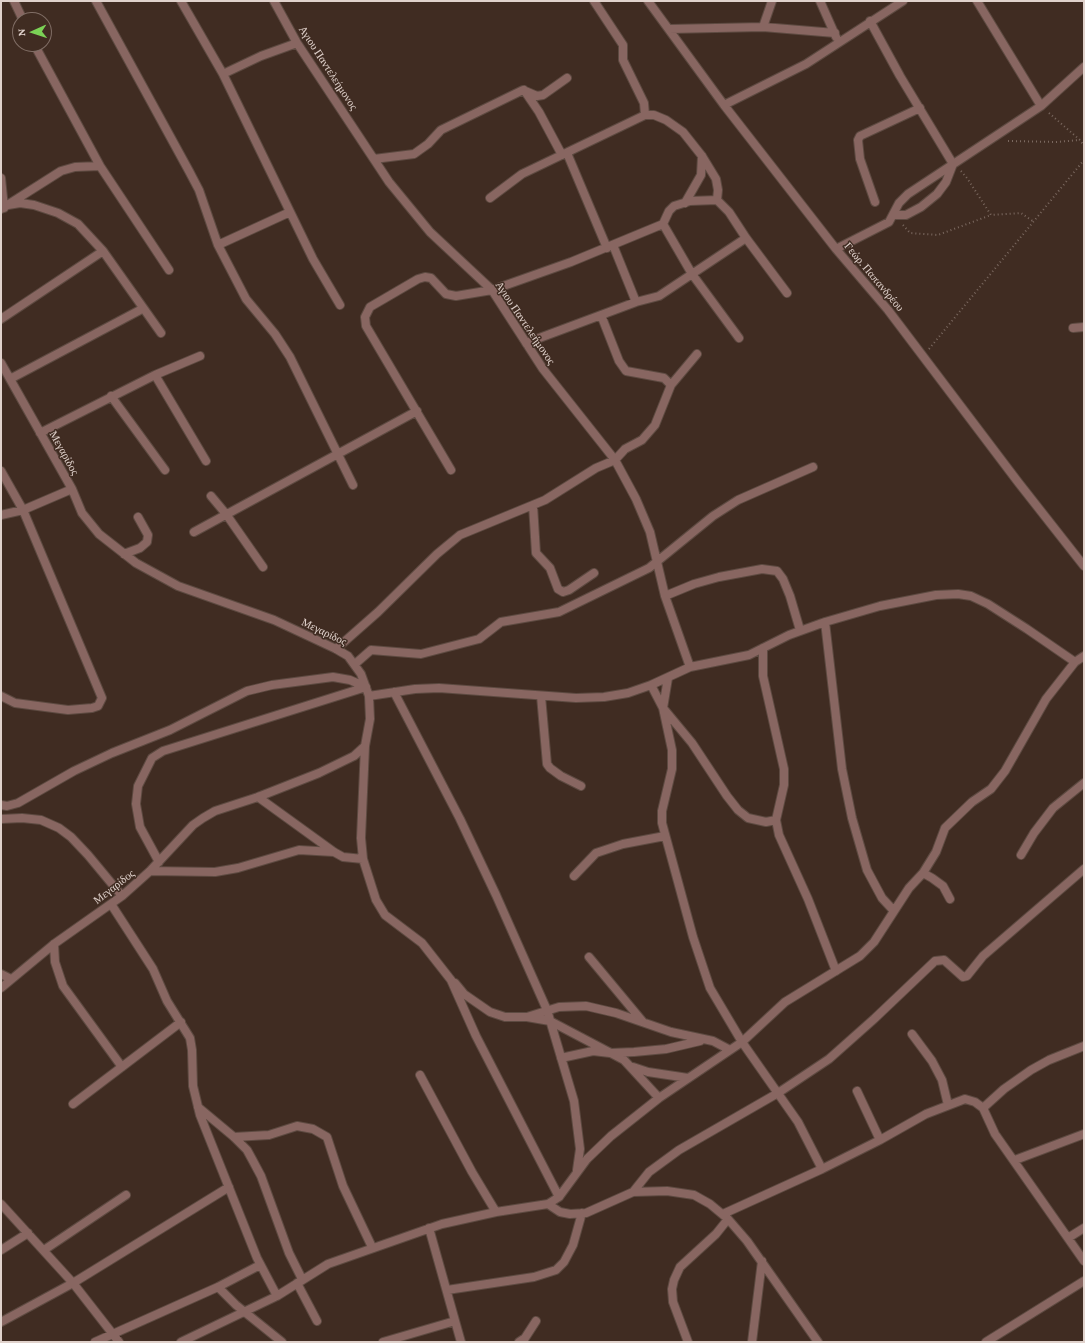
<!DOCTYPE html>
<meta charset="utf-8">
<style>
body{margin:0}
#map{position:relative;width:1085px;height:1343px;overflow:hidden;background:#402c22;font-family:"Crimson Pro",serif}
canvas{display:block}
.frame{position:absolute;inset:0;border:2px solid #e0d2cc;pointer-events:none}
.north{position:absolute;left:12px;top:12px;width:40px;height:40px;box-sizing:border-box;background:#402c22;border:1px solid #806e66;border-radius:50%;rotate:267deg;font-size:11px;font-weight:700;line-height:16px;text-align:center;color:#e0d2cc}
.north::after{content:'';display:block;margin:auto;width:14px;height:18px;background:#7bd156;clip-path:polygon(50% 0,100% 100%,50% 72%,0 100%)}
</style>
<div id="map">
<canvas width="1085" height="1343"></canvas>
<div class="frame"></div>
<div class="north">N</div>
</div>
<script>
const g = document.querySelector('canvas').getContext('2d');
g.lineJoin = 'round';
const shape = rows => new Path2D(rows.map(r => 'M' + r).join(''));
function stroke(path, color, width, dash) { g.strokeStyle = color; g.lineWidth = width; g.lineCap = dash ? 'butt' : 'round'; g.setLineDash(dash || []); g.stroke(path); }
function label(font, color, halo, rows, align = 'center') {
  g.font = font + ' "Crimson Pro",serif'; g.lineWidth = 3; g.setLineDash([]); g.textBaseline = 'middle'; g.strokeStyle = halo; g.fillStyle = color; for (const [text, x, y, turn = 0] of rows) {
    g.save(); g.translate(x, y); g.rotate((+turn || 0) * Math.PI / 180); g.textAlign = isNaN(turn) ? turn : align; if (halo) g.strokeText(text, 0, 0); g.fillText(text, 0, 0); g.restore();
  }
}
const street = shape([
 [14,1,23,20],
 [96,1,189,171,199,190,218,245,246,299,275,334,290,357,353,485],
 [181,1,223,74,313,259,340,305],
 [274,1,297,43,389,182,430,232,492,290,543,369,615,460,636,499,650,532,665,596,690,667],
 [594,1,623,45,623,60,644,103,645,115],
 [648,1,724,105,836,249,888,310,1018,482,1084,566],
 [820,1,836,37],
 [977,1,1041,106],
 [870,21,900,76,953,164,946,182,937,194,921,207,906,215,894,215],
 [763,27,772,1],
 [669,29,763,27,835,33],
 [34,44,100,166,169,270],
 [223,74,261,56,297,43],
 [524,90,539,112,562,155],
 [724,105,806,64,903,1],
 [567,153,607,248],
 [374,159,414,154,428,144,441,130,523,90,537,96,543,95,567,78],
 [1,178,4,208],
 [490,198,522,174,645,115,654,115,666,120,683,132,702,156,716,179,718,190,717,200],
 [875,202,860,159,858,140,860,136,920,108],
 [685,203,701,175,702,156],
 [8,205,20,203,34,205,58,213,78,224,103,251,161,333],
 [1,209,61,171,75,167,100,166],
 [663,224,669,211,674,206,690,201,717,200,729,212,746,238,787,293],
 [218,245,290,212],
 [613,245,636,302],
 [836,249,889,222,899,203,908,194,1041,106,1084,67],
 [601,315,619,361,626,371,664,378,671,385],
 [1,319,103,251],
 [1073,328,1084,327],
 [526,343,636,302,659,296,746,238],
 [1,363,72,489,82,513,99,534,136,563,178,586,274,620,336,649,348,656,361,674,369,696,370,719,365,746,354,756,319,773,258,797,215,811,203,818,193,825,150,871,122,896,54,944,1,988],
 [155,375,206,461],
 [10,379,142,309],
 [111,396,165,470],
 [40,433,155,375,200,356],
 [451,470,366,326,365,317,370,307,418,279,425,277,431,278,446,294,456,296,492,290,571,262,663,224,692,274,739,338],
 [1,471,23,510,102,698,98,706,92,708,68,710,15,703,1,696],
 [211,496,226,514,263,567],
 [533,505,536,553,550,568,558,589,563,592,569,590,594,573],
 [1,515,23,510,72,489],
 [194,532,417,411],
 [124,554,140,548,147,542,148,535,138,517],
 [665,596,694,584,719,577,762,569,777,571,783,579,790,596,800,630],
 [825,622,842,769,852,818,867,870,882,898,894,911],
 [763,648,763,676,784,769,784,785,776,820,779,835,808,899,836,971],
 [336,649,378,612,437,554,460,535,545,500,596,468,615,460,625,449,642,440,655,425,671,385,697,354],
 [355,664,371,650,421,654,479,639,501,622,559,612,649,568,713,516,738,500,813,467],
 [668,678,663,708,692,743,727,796,738,810,748,818,766,822,776,820],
 [651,685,663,708,672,750,672,769,662,811,662,823,693,937,710,988,742,1042,798,1122,822,1169],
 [394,692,460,819,496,895,547,1010,574,1101,580,1149,577,1170],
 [369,696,415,689,439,688,576,698,604,697,628,693,651,685,690,667,749,655,789,635,825,622,880,606,936,595,958,594,971,596,988,604,1027,629,1075,662],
 [541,696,547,764,550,768,561,776,581,786],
 [365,746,361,838,363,859,376,900,385,915,422,943,451,980,476,1036,559,1197],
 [258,797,334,852,343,857,363,859],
 [1,805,7,806,18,803,74,771,112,753,170,730,247,691,272,685,333,677,350,680,366,687],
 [1,819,22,818,41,820,59,828,71,837,88,855,122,896],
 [1021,855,1034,833,1053,808,1084,783],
 [159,862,140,827,136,804,138,786,152,758,163,751,366,687],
 [150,871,215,872,238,868,299,850,334,852],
 [923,873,932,878,943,886,950,899],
 [574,876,596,853,623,844,665,836],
 [111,904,153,969,167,1001,190,1038,192,1050,193,1086,200,1115,257,1258,277,1296],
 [54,944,55,962,63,986,122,1067],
 [589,957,643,1022],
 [1,974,11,979],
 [455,983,464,994,490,1012,505,1017,527,1017,550,1021,624,1060,659,1098],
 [527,1017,559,1007,586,1006,616,1013,671,1032,713,1041,730,1050],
 [912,1034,932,1061,942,1080,948,1105],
 [561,1058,593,1051,610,1053,634,1052,666,1049,700,1041],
 [633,1067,648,1072,688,1078],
 [420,1075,472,1172,496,1212],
 [857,1091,880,1140],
 [73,1104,181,1022],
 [198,1107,234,1137,247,1150,253,1161,261,1176,289,1253,302,1279],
 [983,1108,1004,1089,1031,1070,1049,1060,1084,1046],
 [234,1137,269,1135,297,1126,313,1129,327,1137,343,1186,372,1247],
 [1015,1160,1084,1134],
 [633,1192,649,1172,679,1150,778,1093,829,1059,874,1019,935,961,944,960,963,977,967,976,983,956,1084,869],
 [1,1204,73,1283,119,1342],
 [548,1204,560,1212,570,1214,586,1213,633,1192,667,1191,694,1195,710,1204,728,1219,747,1241,818,1342],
 [723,1214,822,1169,880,1140,926,1114,965,1099,975,1102,983,1108,995,1134,1084,1261],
 [429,1228,461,1342],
 [1068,1238,1084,1228],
 [1,1250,28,1233],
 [44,1250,126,1195],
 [297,1283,317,1321],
 [218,1287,236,1305,282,1342],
 [447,1290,534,1277,556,1270,564,1262,573,1245,582,1213],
 [1,1322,73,1283,229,1187],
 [95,1342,218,1287,260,1265],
 [181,1342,277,1296,328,1264,442,1224,496,1212,548,1204,559,1197,587,1159,611,1136,659,1098,742,1042,785,1002,860,956,874,942,909,888,923,873,936,852,945,828,972,802,991,789,1005,771,1046,699,1075,662,1084,656],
 [383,1342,455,1321],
 [519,1342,525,1338,536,1321],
 [688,1342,673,1302,672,1289,674,1280,680,1267,716,1234,728,1219],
 [752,1342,762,1261],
 [986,1342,1084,1281]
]);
stroke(street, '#5d4a41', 10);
stroke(shape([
 [1049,113,1080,140,1084,146],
 [1008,141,1056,142,1080,140],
 [961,171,967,178,991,215,1021,213,1034,222],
 [903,225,910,233,938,235,991,215],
 [929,349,1084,160]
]), '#7b6960', 2, [1, 3]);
stroke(street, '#886661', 8);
label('11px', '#e0d2cc', '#402c22', [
 ["Αγιου Παντελεήμονος",328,68,57],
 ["Γεώρ. Παπανδρέου",874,277,50],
 ["Αγιου Παντελεήμονος",525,323,56],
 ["Μεγαρίδος",64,453,61],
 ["Μεγαρίδος",324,632,26],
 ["Μεγαρίδος",114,887,-38]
]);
</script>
